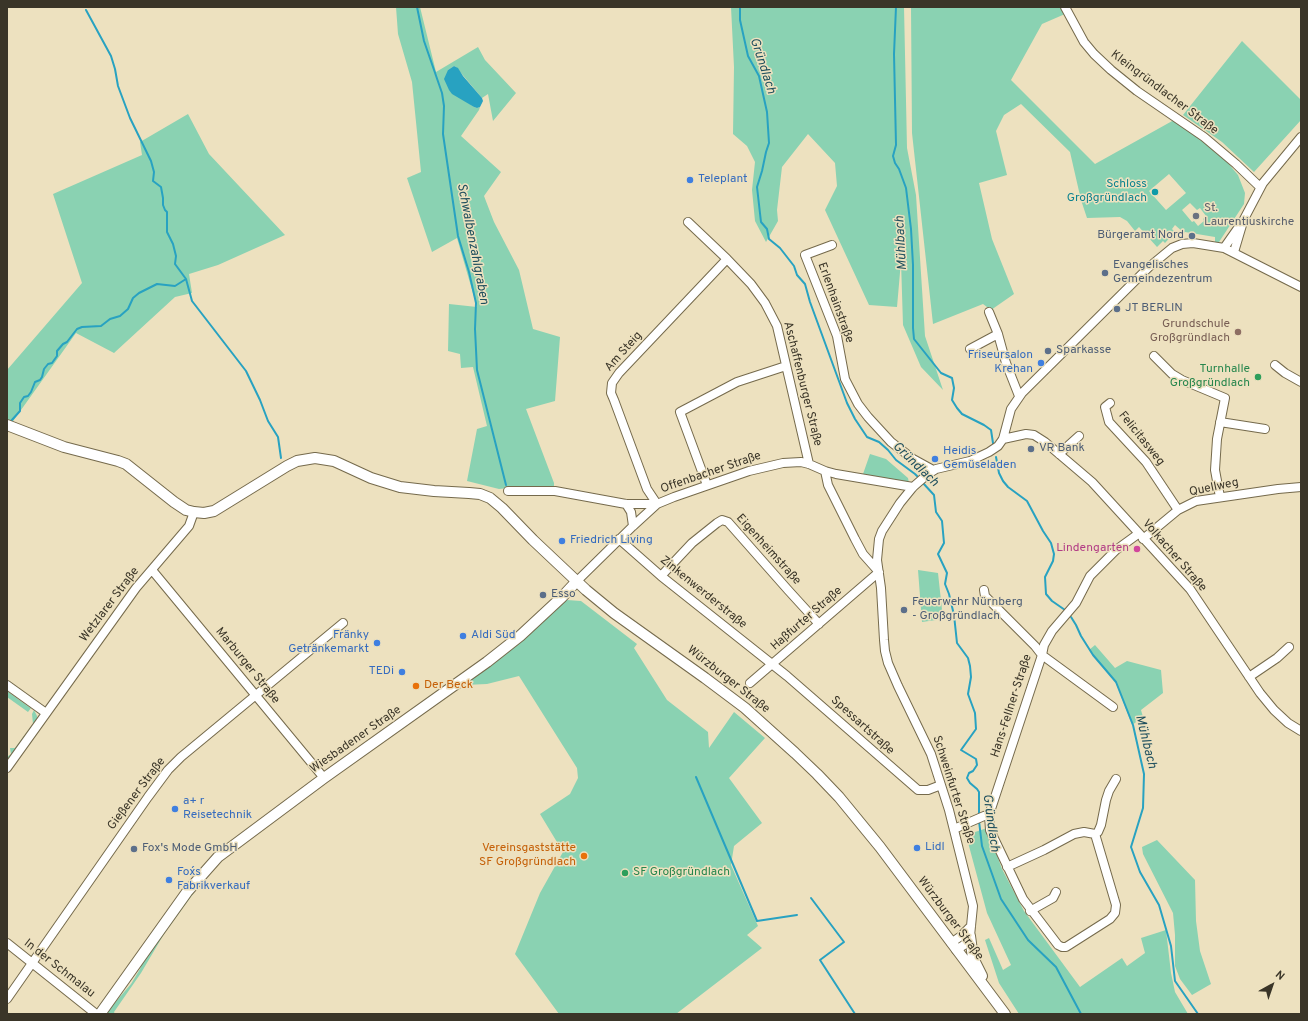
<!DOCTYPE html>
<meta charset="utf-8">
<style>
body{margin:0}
#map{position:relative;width:1308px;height:1021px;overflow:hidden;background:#ede1bf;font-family:Overpass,sans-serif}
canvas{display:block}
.frame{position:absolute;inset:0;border:8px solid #3a3528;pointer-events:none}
.north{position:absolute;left:1252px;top:965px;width:40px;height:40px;-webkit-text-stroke:3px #ede1bf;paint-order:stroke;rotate:40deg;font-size:11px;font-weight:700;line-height:16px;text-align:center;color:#3a3528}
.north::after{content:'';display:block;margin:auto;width:14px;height:18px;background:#3a3528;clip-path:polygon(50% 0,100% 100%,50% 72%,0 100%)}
</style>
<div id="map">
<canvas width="1308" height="1021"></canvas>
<div class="frame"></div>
<div class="north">N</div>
</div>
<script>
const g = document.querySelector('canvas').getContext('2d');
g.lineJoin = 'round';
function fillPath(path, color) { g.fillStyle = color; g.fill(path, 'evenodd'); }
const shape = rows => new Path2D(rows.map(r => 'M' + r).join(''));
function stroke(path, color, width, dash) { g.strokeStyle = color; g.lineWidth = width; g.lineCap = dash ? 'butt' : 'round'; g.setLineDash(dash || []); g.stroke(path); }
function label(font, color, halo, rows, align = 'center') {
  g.font = font + ' Overpass,sans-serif'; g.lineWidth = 3; g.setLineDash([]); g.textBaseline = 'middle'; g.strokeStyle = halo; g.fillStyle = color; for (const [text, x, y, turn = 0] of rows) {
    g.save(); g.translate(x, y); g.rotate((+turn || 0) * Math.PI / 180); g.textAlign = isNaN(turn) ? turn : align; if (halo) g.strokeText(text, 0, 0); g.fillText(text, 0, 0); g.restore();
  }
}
fillPath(shape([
 [396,7,420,7,436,72,478,47,485,60,516,93,493,121,488,94,482,98,456,67,454,66,448,70,461,98,474,107,477,108,480,107,479,110,461,136,501,172,484,196,494,222,519,270,533,329,560,337,555,401,526,409,554,483,554,488,526,486,499,489,467,481,477,429,487,426,473,367,461,368,460,354,448,351,449,304,477,307,457,238,432,252,407,178,421,172,412,82,398,34],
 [731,7,904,7,907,148,916,195,925,336,943,390,921,367,903,325,901,261,897,307,869,305,825,210,837,186,835,163,808,134,782,167,777,210,778,221,766,242,755,221,752,190,755,162,747,146,733,134,734,67],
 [911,7,1062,7,1065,14,1042,24,1011,80,1095,164,1174,120,1205,143,1223,157,1238,175,1245,193,1244,204,1219,242,1215,242,1215,237,1185,232,1184,233,1175,225,1172,229,1175,232,1165,243,1163,241,1157,247,1139,227,1135,231,1127,221,1120,217,1087,218,1081,200,1070,152,1021,104,1004,115,996,131,1007,175,979,183,992,239,1014,294,991,310,983,304,933,324,912,133],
 [1169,174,1186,193,1166,210,1149,191],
 [1190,203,1197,210,1200,208,1206,216,1203,219,1204,221,1198,226,1194,221,1192,222,1182,210],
 [1242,41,1301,100,1301,120,1254,172,1222,142,1183,115],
 [188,114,209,154,285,235,218,265,189,274,192,293,175,297,114,353,76,333,11,424,7,420,7,370,82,283,53,194,142,155,140,142],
 [870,454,886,459,908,478,909,483,863,474],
 [918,570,938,573,943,619,922,622],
 [567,600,581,601,637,644,634,648,667,700,708,732,709,748,734,712,765,738,729,778,762,823,734,846,731,865,758,926,747,935,762,948,676,1014,559,1014,515,954,540,893,563,852,540,814,570,794,578,778,577,768,519,676,487,684,464,685,491,664],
 [1095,645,1115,668,1127,661,1161,670,1163,693,1141,710,1143,717,1132,725,1116,683,1089,650],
 [7,691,29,707,31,708,28,712,7,697],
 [34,710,37,716,37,719,8,760,7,757,11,754,10,748,15,748,33,724,32,714],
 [987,828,1002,869,1024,911,1080,987,1122,958,1127,966,1145,953,1141,938,1166,930,1171,973,1175,992,1188,1014,1019,1014,999,983,985,940,989,938,1003,970,1011,965,987,913,966,835],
 [1157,840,1195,880,1196,921,1200,951,1211,984,1192,995,1180,979,1175,966,1175,935,1173,913,1143,854,1142,847],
 [211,870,213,871,198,887,164,934,141,973,114,1012,115,1014,108,1014,106,1013,131,984,140,969,143,961,182,906]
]), '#8ad2b2');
fillPath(shape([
 [454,66,458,68,463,76,482,98,483,101,480,107,477,108,474,107,452,94,449,90,444,79,448,70]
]), '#28a2c1');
stroke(shape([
 [417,7,424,41,442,93,444,106,443,134,458,236,469,272,476,303,475,329,477,370,506,485],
 [740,7,740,20,748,56,759,76,767,112,769,143,766,152,762,171,757,187,761,222,767,229,769,239,780,248,794,266,797,275,805,284,810,302,847,403,855,419,867,437,879,442,888,450,896,460,915,474,920,479],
 [896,7,894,54,896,145,893,156,895,163,899,169,906,188,911,229,913,265,913,328,914,339,941,373,952,378,954,388,952,400,957,408,962,414,984,425,991,430,993,443],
 [86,10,111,56,115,69,118,86,130,118,151,161,154,172,153,181,161,187,163,198,163,205,165,210,167,212,167,232,173,244,176,256,175,264,186,279,192,301,246,371,260,400,268,421,278,437,281,458],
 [11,421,20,411,20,403,24,397,28,396,31,392,35,382,40,380,42,377,44,369,48,364,52,363,57,356,57,351,63,344,67,342,77,329,82,327,101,326,110,319,120,316,128,309,133,298,139,293,157,284,175,286,186,279],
 [996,457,999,473,1003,481,1008,487,1027,501,1043,531,1051,543,1054,554,1053,561,1045,577,1046,594,1052,601,1065,610],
 [923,483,934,495,936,512,942,521,944,543,938,554,947,573,945,584,949,594,954,615,957,643,968,658,970,666,971,677,968,694,975,713,976,729,961,750,976,759,977,765,973,771,969,773,967,778,970,783,977,789,979,792,979,815],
 [1071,617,1076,625,1081,636,1093,655,1116,682,1133,725,1144,774,1143,808,1131,847,1140,872,1159,905,1171,946,1175,981,1198,1014],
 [696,777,757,921,797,915],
 [979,821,982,846,1001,899,1028,940,1056,967,1081,1014],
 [811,898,844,942,820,960,855,1014]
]), '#28a2c1', 2);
const minor = shape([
 [1065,7,1084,42,1094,54,1111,70,1137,91,1204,137,1236,164,1260,187],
 [688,222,727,259,751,284,765,303,777,326,809,464],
 [832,245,805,255,837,336,845,379,858,404,868,417,891,442,913,459,933,470],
 [1224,248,1243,221,1263,183,1301,137],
 [1234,252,1242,225],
 [989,312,998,334,1006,363,1019,396],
 [970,349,998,334],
 [1154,356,1172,374,1182,380,1225,398,1217,439,1215,470,1220,497],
 [1275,365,1285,373,1301,382],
 [1110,403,1105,407,1109,422,1146,462,1178,510],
 [1220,422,1265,429],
 [1003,439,1026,434,1034,435,1045,442,1092,482,1190,589,1260,693,1274,710,1288,723,1301,731],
 [1059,454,1079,436],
 [707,485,680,412,737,382,786,366],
 [508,491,555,491,626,504,657,504],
 [626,504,631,512,633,526],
 [657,504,647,489,614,400,611,393,612,383,619,373,727,259],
 [619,539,661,576,787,676,918,790,928,790,941,785],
 [1143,539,1178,510,1196,501,1278,489,1301,487],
 [152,570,324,778],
 [661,576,692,543,717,523,722,520,728,522,788,590,819,624],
 [576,582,633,526,657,504,674,497,749,471,783,463,801,462,809,464,825,471,836,474,913,487],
 [984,590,985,596,1035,646,1042,655,1113,707],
 [1249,677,1277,658,1289,647],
 [750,683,879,572,863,554,855,539,828,485,825,471],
 [7,685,46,713],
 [7,768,136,588,189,526,194,512],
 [954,829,984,816,989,815],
 [1095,834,1116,905,1115,913,1110,919,1066,947,1062,947,1058,945,1023,899,990,830,989,815,1042,655,1044,645,1052,631,1076,603,1090,576,1116,550,1138,534],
 [1095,834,1098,832,1101,825,1106,800,1109,791,1116,779],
 [1007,867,1044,850,1074,834,1084,832,1095,834],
 [1030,911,1053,898,1056,892],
 [7,943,96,1014],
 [951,943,961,936,971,926],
 [956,950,964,945,970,936,973,906,949,810,931,754,898,686,888,663,885,651,884,640,881,588,877,560,879,539,882,531,900,503,913,487,928,474,936,469,970,461,989,452,998,446,1003,439,1011,409,1022,393,1149,267,1172,248,1182,244,1193,243,1224,248,1301,287],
 [7,999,148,797,168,770,181,757,343,623]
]);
const major = shape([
 [7,425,64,447,118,461,126,464,174,502,186,510,194,512,204,513,214,511,287,466,297,461,315,458,334,461,371,478,400,487,434,491,469,493,480,494,490,498,502,508,533,540,586,590,614,613,705,678,745,708,795,753,817,774,839,797,880,847,1005,1014],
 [970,936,973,958,982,976],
 [100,1014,187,892,218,857,324,778,487,662,520,636,562,597,576,582]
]);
stroke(minor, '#756a4c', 10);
stroke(major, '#756a4c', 12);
stroke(minor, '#fff', 8);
stroke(major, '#fff', 10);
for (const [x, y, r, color] of [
 [690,180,4,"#3f7fe0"],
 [1155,192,4,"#0f9aa8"],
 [1196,216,4,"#6b7280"],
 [1192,236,4,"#5c6f8a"],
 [1105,273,4,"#5c6f8a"],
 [1117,309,4,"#5c6f8a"],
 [1238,332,4,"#8d6e63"],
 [1048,351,4,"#5c6f8a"],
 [1041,363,4,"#3f7fe0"],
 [1258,377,4,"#2e9e5b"],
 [1031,449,4,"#5c6f8a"],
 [935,459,4,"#3f7fe0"],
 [562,541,4,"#3f7fe0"],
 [1137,549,4,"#d1479c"],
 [543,595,4,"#5c6f8a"],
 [904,610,4,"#5c6f8a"],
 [463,636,4,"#3f7fe0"],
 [377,643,4,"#3f7fe0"],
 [402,672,4,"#3f7fe0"],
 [416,686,4,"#e8710a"],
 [175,809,4,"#3f7fe0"],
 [917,848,4,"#3f7fe0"],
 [134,849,4,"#5c6f8a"],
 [584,856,4,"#e8710a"],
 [625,873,4,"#2e9e5b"],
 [169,880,4,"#3f7fe0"]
]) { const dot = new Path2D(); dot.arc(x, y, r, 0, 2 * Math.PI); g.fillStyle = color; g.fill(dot); stroke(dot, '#ede1bf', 1.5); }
label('12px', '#3a3528', '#ede1bf', [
 ["Kleingründlacher Straße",1164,93,37],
 ["Erlenhainstraße",835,303,70],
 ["Am Steig",624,352,-48],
 ["Aschaffenburger Straße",802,384,76],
 ["Felicitasweg",1141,439,51],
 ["Offenbacher Straße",711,473,-19],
 ["Quellweg",1214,488,-12],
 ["Eigenheimstraße",768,550,48],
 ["Volkacher Straße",1174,556,49],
 ["Zinkenwerderstraße",703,593,39],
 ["Wetzlarer Straße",110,605,-53],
 ["Haßfurter Straße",807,619,-41],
 ["Marburger Straße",247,666,51],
 ["Würzburger Straße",728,680,38],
 ["Hans-Fellner-Straße",1012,706,-72],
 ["Spessartstraße",862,726,42],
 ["Wiesbadener Straße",356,740,-35],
 ["Schweinfurter Straße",953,790,72],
 ["Gießener Straße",137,794,-53],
 ["Würzburger Straße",950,919,53],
 ["In der Schmalau",59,969,38]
]);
label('12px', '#366cbe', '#ede1bf', [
 ["Teleplant",698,180],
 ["Friseursalon",1033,356,"right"],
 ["Krehan",1033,370,"right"],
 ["Heidis",943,452],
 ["Gemüseladen",943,466],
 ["Friedrich Living",570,541],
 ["Fränky",369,636,"right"],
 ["Getränkemarkt",369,650,"right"],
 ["Aldi Süd",471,636],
 ["TEDi",394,672,"right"],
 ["a+ r",183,802],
 ["Reisetechnik",183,816],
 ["Lidl",925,848],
 ["Fox´s",177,873],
 ["Fabrikverkauf",177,887]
], 'left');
label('12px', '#0d838f', '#ede1bf', [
 ["Schloss",1147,185],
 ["Großgründlach",1147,199]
], 'right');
label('12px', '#5b616d', '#ede1bf', [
 ["St.",1204,209],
 ["Laurentiuskirche",1204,223]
], 'left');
label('12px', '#4e5e75', '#ede1bf', [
 ["Bürgeramt Nord",1184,236,"right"],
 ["Evangelisches",1113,266],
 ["Gemeindezentrum",1113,280],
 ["JT BERLIN",1125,309],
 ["Sparkasse",1056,351],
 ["VR Bank",1039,449],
 ["Esso",551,595],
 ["Feuerwehr Nürnberg",912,603],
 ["- Großgründlach",912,617],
 ["Fox's Mode GmbH",142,849]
], 'left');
label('12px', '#785e54', '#ede1bf', [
 ["Grundschule",1230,325],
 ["Großgründlach",1230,339]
], 'right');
label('12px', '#27864d', '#ede1bf', [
 ["Turnhalle",1250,370],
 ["Großgründlach",1250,384],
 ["SF Großgründlach",633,873,"left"]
], 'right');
label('12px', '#b23c85', '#ede1bf', [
 ["Lindengarten",1129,549]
], 'right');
label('12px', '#c56008', '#ede1bf', [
 ["Der Beck",424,686],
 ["Vereinsgaststätte",576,849,"right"],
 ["SF Großgründlach",576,863,"right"]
], 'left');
label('italic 13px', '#20505e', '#ede1bf', [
 ["Gründlach",762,66,72],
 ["Mühlbach",902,243,-93],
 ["Schwalbenzahlgraben",472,244,79],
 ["Gründlach",915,465,44],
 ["Mühlbach",1145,742,76],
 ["Gründlach",990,823,82]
]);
</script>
